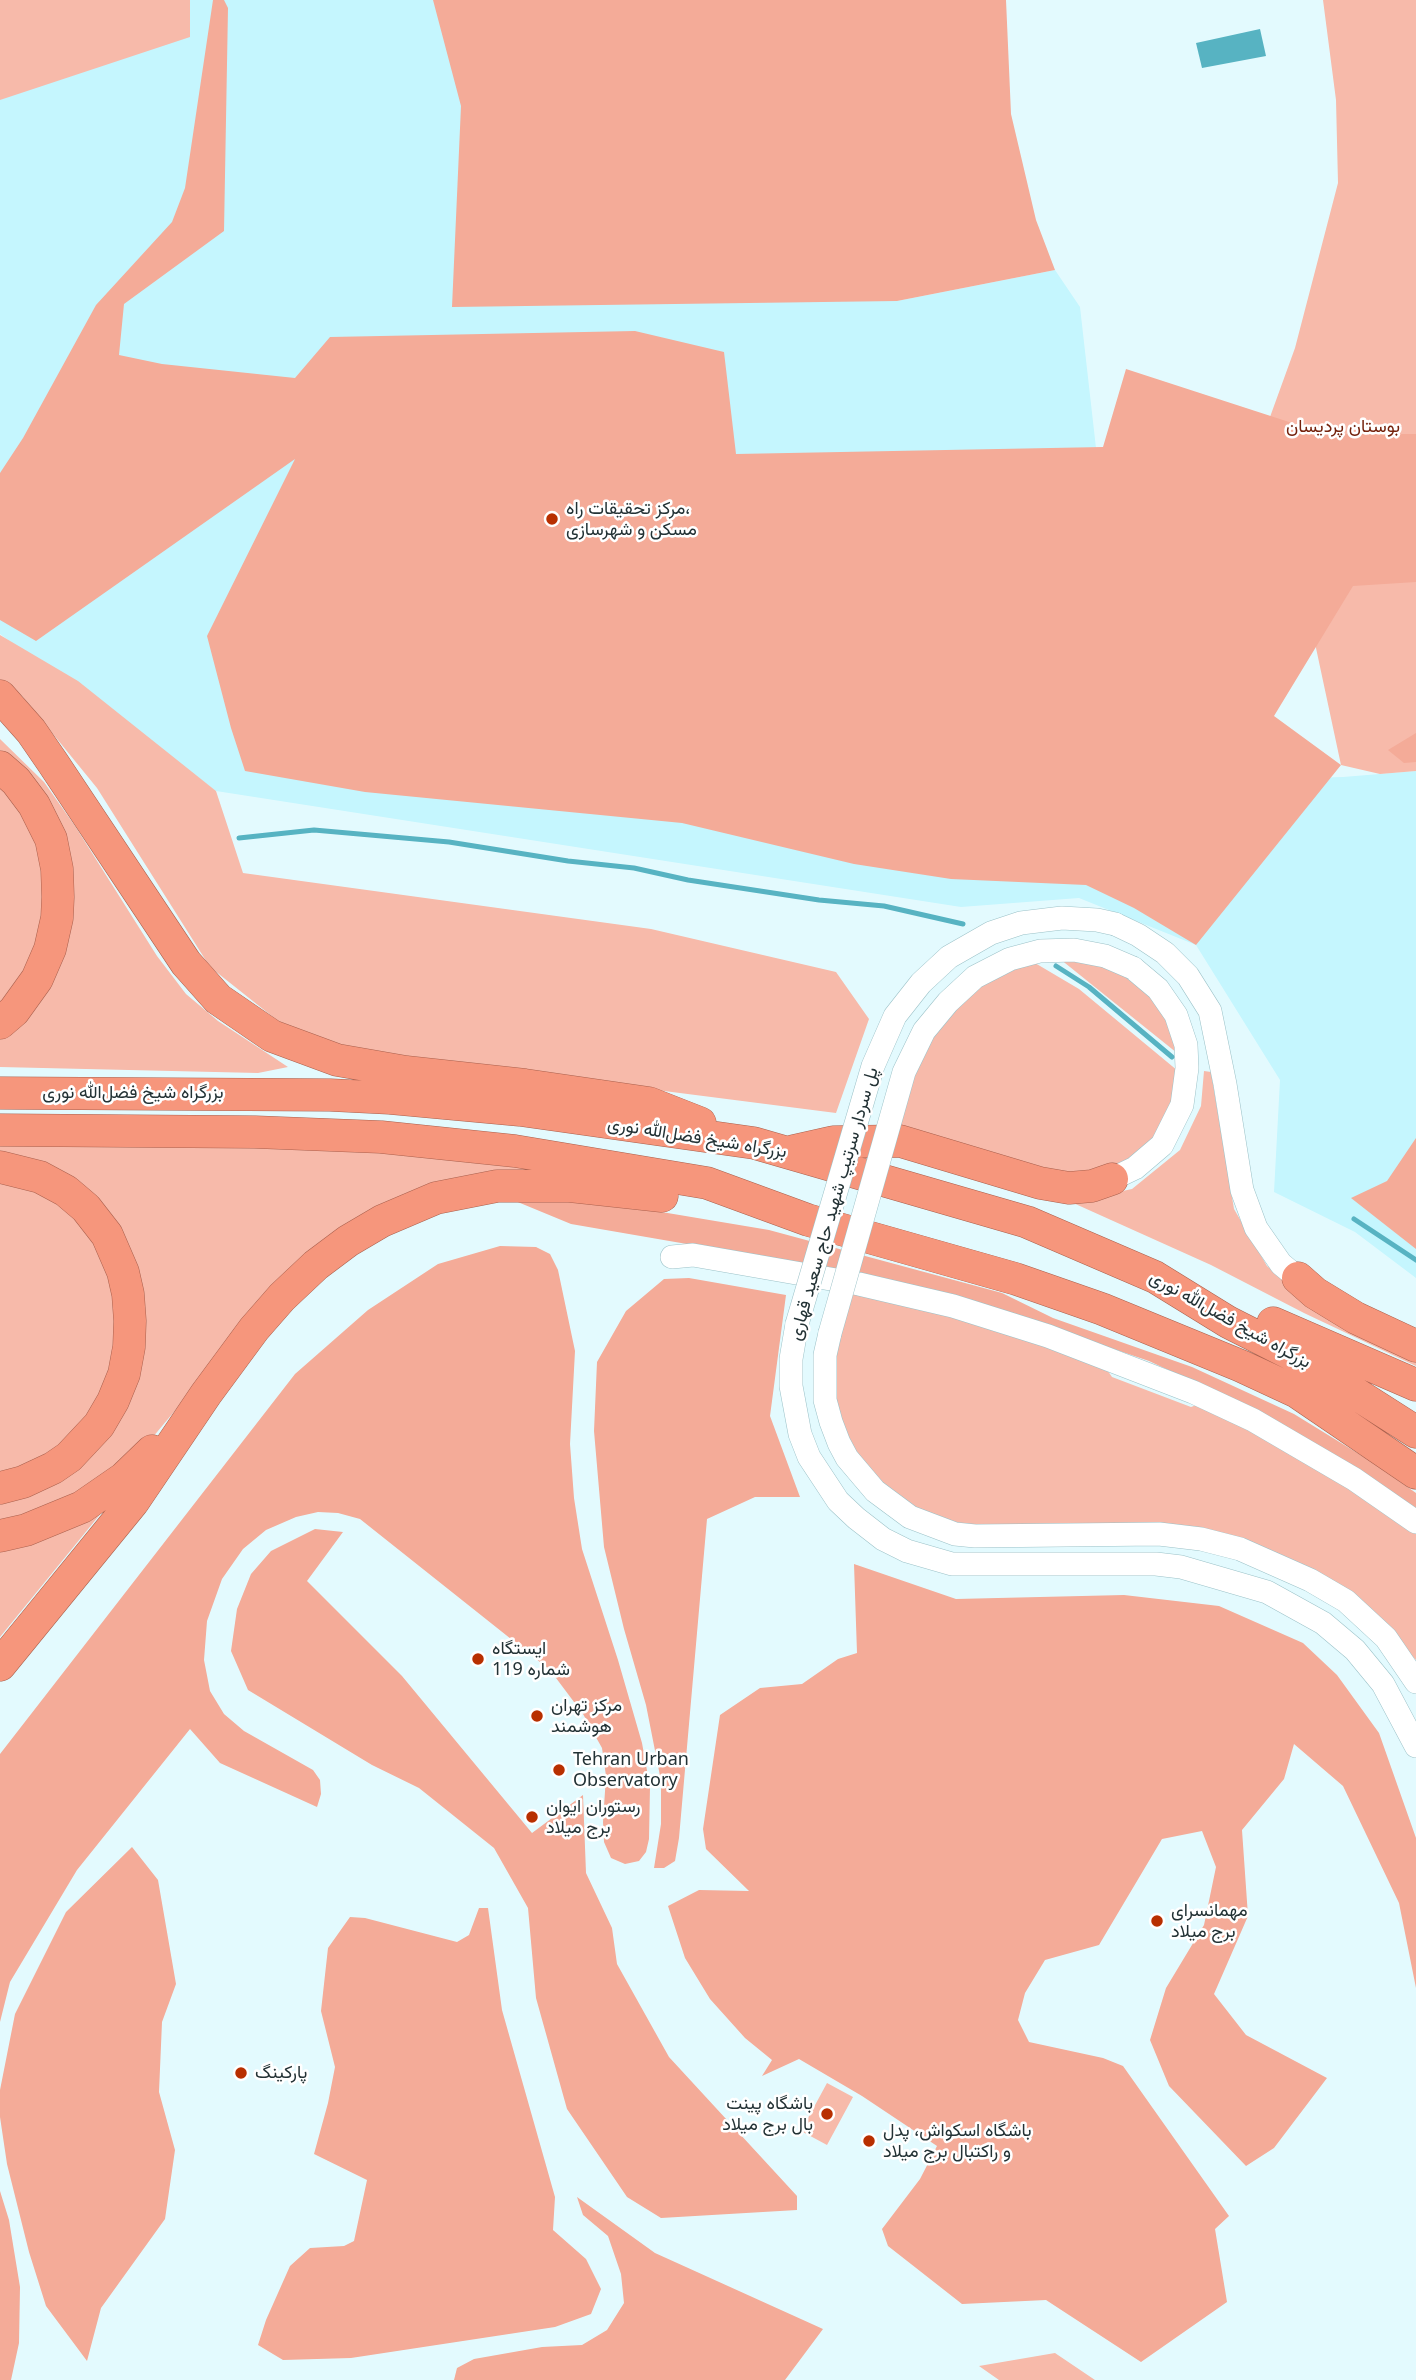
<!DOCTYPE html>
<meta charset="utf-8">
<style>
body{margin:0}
canvas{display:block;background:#e3fafe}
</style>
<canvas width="1416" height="2380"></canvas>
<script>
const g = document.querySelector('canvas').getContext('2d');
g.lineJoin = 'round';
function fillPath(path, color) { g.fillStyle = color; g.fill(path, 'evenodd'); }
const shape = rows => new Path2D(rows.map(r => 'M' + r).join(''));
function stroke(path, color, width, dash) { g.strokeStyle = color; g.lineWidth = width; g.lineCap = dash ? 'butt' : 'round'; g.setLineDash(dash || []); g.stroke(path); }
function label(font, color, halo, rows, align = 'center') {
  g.font = font + ' "Noto Sans",Vazirmatn,sans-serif'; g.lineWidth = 5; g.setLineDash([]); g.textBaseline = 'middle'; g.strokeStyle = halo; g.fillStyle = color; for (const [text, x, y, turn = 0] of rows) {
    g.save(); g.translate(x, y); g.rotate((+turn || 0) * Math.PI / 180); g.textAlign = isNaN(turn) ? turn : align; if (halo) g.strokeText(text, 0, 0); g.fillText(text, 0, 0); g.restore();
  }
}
fillPath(shape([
 [0,0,467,0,897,301,1055,270,1080,307,1134,783,1343,777,1416,771,1416,1278,1355,1232,1274,1192,1280,1080,1196,945,1079,898,961,907,216,791,0,634]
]), '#c5f6fe');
fillPath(shape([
 [0,0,190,0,190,37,0,100],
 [1323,0,1416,0,1416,771,1380,774,1341,765,1269,428,1270,417,1295,348,1338,183,1336,100],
 [0,635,78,681,216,791,243,873,651,929,836,972,869,1019,836,1113,352,1051,278,1021,210,967,97,788,22,696,0,680],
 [0,739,44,782,75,826,157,956,186,994,218,1021,288,1067,258,1073,0,1067,0,1032,62,938,18,768,0,751],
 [0,778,43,846,42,947,0,1010],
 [1060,959,1069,959,1114,969,1141,986,1163,1013,1177,1053],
 [1035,963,1079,989,1178,1071,1177,1086,1164,1126,1144,1148,1121,1164,1080,1178,897,1129,913,1077,938,1025,983,982,1009,970],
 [1204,1071,1211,1072,1234,1209,1267,1266,1329,1317,1416,1358,1416,1366,1304,1313,1211,1265,1071,1202,1132,1189,1180,1150,1201,1106],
 [97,1143,378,1150,642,1181,447,1184,235,1339,142,1450,103,1485,0,1528,0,1498,115,1415,124,1250,0,1158,0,1144],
 [0,1175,34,1183,82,1218,121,1302,113,1379,67,1445,0,1480],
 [849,1291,945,1312,1101,1361,1112,1377,1191,1407,1202,1403,1244,1423,1416,1530,1416,1660,1402,1646,1277,1554,975,1528,927,1515,874,1478,846,1436,835,1405,835,1346],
 [111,1501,0,1637,0,1543],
 [827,2083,853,2097,827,2145,801,2131],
 [1055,2353,1095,2380,999,2380,979,2366]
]), '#f7baaa');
fillPath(shape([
 [213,0,224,0,228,8,224,231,124,304,119,355,162,364,295,378,330,337,635,331,724,352,736,454,1103,447,1126,369,1326,434,1416,434,1416,582,1353,586,1274,716,1341,765,1196,945,1134,908,1086,885,951,879,854,864,682,823,365,792,245,771,231,728,207,636,295,459,36,641,0,620,0,473,23,438,96,305,172,222,185,188],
 [433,0,1006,0,1011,114,1036,220,1055,270,897,301,452,307,461,106],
 [1416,733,1416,762,1404,763,1388,750],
 [1416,1138,1416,1249,1351,1198,1387,1181],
 [508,1198,578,1198,769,1230,1002,1293,1053,1318,1192,1367,1294,1414,1372,1462,1416,1493,1416,1515,1243,1405,1149,1361,978,1303,791,1262,571,1224],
 [500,1246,536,1247,550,1254,558,1270,575,1351,570,1444,574,1498,582,1549,618,1660,642,1743,650,1787,649,1839,646,1852,639,1861,625,1864,611,1858,604,1842,603,1822,606,1776,602,1748,583,1714,550,1670,360,1519,338,1513,318,1512,296,1517,266,1530,243,1549,222,1579,207,1621,204,1660,210,1691,224,1714,244,1731,313,1770,320,1780,321,1794,317,1807,220,1763,190,1729,77,1870,10,1982,0,2022,0,1754,295,1374,368,1310,438,1264],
 [689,1278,786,1295,770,1416,800,1497,755,1497,707,1519,679,1838,675,1861,664,1868,654,1868,661,1824,661,1781,646,1705,624,1629,604,1547,594,1431,597,1362,626,1311,664,1279],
 [315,1529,343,1532,307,1581,402,1676,532,1833,583,1795,586,1873,612,1928,617,1964,669,2057,797,2196,797,2210,661,2218,627,2197,567,2109,536,1998,528,1908,494,1848,419,1788,372,1765,248,1690,231,1651,237,1609,251,1574,271,1551],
 [854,1564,956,1599,1124,1595,1219,1606,1303,1643,1337,1675,1379,1733,1416,1838,1416,1988,1399,1903,1343,1786,1294,1744,1284,1779,1242,1830,1248,1916,1214,1994,1246,2035,1327,2078,1274,2148,1246,2166,1169,2086,1150,2040,1166,1988,1204,1925,1216,1867,1202,1831,1162,1839,1099,1945,1045,1960,1025,1993,1018,2020,1029,2042,1103,2058,1123,2066,1229,2216,1215,2229,1227,2302,1141,2362,1046,2300,962,2304,888,2246,882,2229,920,2179,937,2146,862,2096,799,2059,762,2076,772,2060,745,2038,710,1999,685,1958,668,1906,699,1890,749,1891,706,1849,703,1829,720,1715,760,1688,802,1684,838,1659,857,1653],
 [132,1847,158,1880,176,1984,162,2022,159,2092,175,2150,165,2219,101,2308,87,2361,46,2306,29,2252,7,2164,0,2117,0,2090,15,2014,66,1912],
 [479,1908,488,1908,502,2010,555,2197,553,2230,586,2259,601,2289,591,2314,555,2327,351,2358,283,2360,258,2345,266,2320,290,2266,310,2248,344,2246,354,2241,367,2180,314,2154,328,2103,335,2067,321,2011,328,1948,350,1917,365,1918,457,1942,469,1935],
 [0,2191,9,2220,20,2287,19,2343,11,2380,0,2380],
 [577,2197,655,2253,823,2329,785,2380,454,2380,457,2368,474,2359,542,2347,582,2345,607,2330,624,2303,621,2274,608,2236,583,2215]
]), '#f4ab98');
fillPath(shape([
 [1260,29,1266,56,1202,68,1196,43]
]), '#57b3c2');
stroke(shape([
 [239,838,314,830,449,842,568,861,634,868,688,880,819,900,884,906,963,924],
 [1056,966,1089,987,1172,1057],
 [1354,1219,1416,1260]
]), '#57b3c2', 5);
const tertiary = shape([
 [1115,924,1138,935,1165,953,1188,976,1210,1011,1225,1084,1242,1190,1256,1228,1281,1264,1298,1278],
 [1112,1179,1135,1168,1162,1145,1182,1105,1187,1068,1186,1045,1176,1015,1158,989,1133,968],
 [672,1257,693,1255,859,1284,953,1306,1048,1336,1193,1392,1253,1420,1354,1479,1416,1522],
 [797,1324,791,1359,791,1386,800,1434,809,1457,838,1501,856,1518,883,1539,907,1551,952,1564,1156,1564,1181,1567,1267,1592,1323,1623,1355,1650,1383,1684,1416,1746],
 [830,1333,825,1355,825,1400,831,1422,839,1443,847,1458,875,1491,910,1517,955,1534,975,1536,1159,1534,1201,1539,1240,1549,1310,1580,1346,1601,1386,1638,1416,1682]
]);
const trunk = shape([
 [0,696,31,731,53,763,186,963,218,999,272,1036,337,1060,406,1072,525,1085,649,1103,700,1123],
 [0,767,16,781,34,805,51,839,57,869,58,897,57,918,50,949,37,979,14,1011,0,1023],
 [0,1093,330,1095,390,1098,520,1110,754,1143,1027,1222,1155,1277,1228,1322,1303,1360,1416,1432],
 [0,1130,255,1132,381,1137,515,1151,707,1183,808,1220,1016,1279,1102,1309,1241,1366,1297,1392,1416,1473],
 [793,1151,833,1142,900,1141,1040,1183,1069,1188,1092,1186,1112,1179],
 [0,1167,40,1177,66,1191,86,1208,107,1235,123,1272,128,1294,130,1321,129,1347,124,1374,113,1401,99,1425,69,1457,53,1468,23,1482,0,1488],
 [1298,1278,1315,1293,1356,1318,1416,1346],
 [1273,1323,1416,1385],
 [0,1536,26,1530,82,1507,124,1478,152,1451],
 [0,1665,133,1502,206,1394,254,1329,282,1297,316,1265,348,1241,382,1221,436,1198,497,1186,570,1186,662,1196]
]);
stroke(tertiary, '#9cc2c8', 24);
stroke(trunk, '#aa614e', 33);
stroke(tertiary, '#fff', 23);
stroke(trunk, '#f6967c', 32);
const tertiaryBridge = shape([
 [797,1324,873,1066,895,1016,921,983,949,957,991,933,1021,923,1062,918,1097,920,1115,924],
 [830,1333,904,1072,924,1031,948,1002,975,977,1010,959,1040,951,1074,950,1105,956,1133,968]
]);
stroke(tertiaryBridge, '#9cc2c8', 24, []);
stroke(tertiaryBridge, '#fff', 23);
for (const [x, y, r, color] of [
 [552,519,7,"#b82f00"],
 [478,1659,7,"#b82f00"],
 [537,1716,7,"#b82f00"],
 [559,1770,7,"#b82f00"],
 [532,1817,7,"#b82f00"],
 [1157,1921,7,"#b82f00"],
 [241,2073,7,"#b82f00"],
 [827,2114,7,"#b82f00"],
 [869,2141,7,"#b82f00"]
]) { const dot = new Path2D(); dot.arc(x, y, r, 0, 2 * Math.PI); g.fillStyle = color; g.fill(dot); stroke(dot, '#fff', 2.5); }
label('18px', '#74220c', '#fff', [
 ["بوستان پردیسان",1343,427]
]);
label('18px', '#233235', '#fff', [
 ["مرکز تحقیقات راه،",566,509],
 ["مسکن و شهرسازی",566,530],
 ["ایستگاه",492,1649],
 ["شماره 119",492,1670],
 ["مرکز تهران",551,1706],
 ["هوشمند",551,1727],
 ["Tehran Urban",573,1760],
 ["Observatory",573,1781],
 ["رستوران ایوان",546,1807],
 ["برج میلاد",546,1828],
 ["مهمانسرای",1171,1911],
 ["برج میلاد",1171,1932],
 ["پارکینگ",255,2073],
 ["باشگاه پینت",813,2104,"right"],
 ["بال برج میلاد",813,2125,"right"],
 ["باشگاه اسکواش، پدل",883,2131],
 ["و راکتبال برج میلاد",883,2152]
], 'left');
label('18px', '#233235', '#fff', [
 ["بزرگراه شیخ فضل‌الله نوری",133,1093],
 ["بزرگراه شیخ فضل‌الله نوری",697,1138,9],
 ["پل سردار سرتیپ شهید حاج سعید قهاری",834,1204,-74],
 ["بزرگراه شیخ فضل‌الله نوری",1230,1320,29]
]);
</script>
